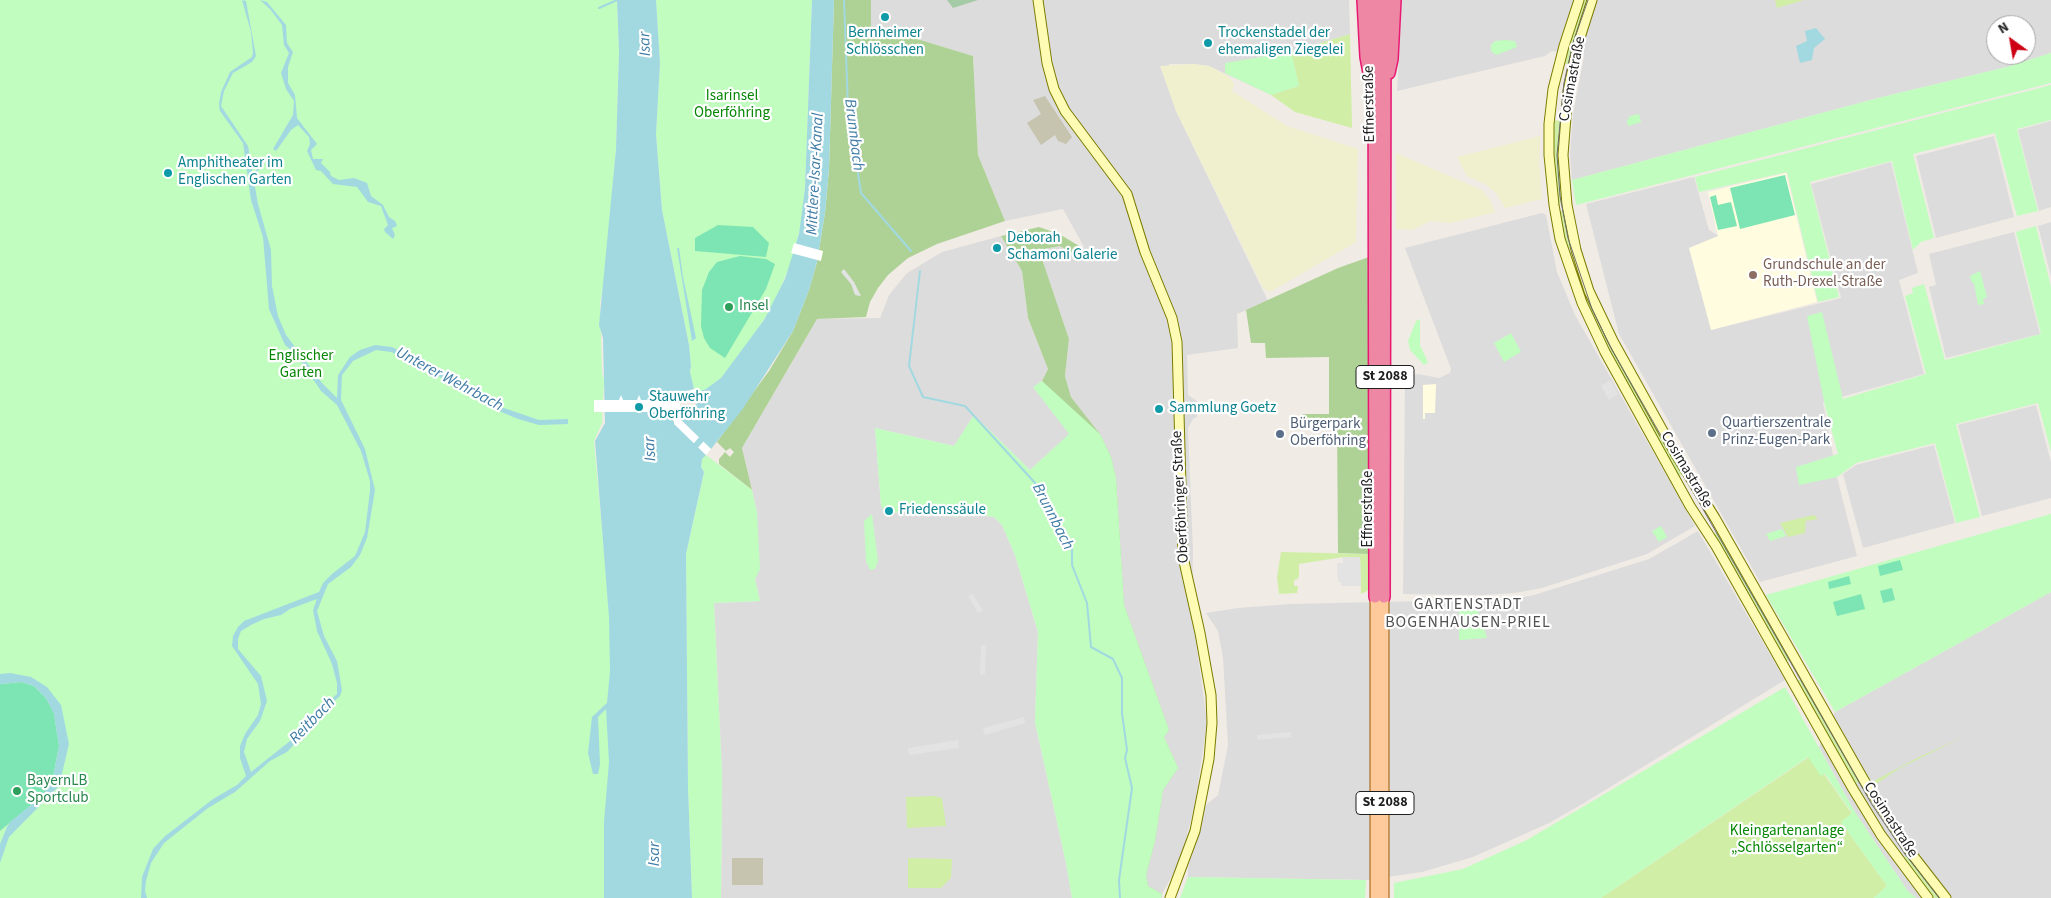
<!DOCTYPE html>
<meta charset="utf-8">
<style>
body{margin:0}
#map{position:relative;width:2051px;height:898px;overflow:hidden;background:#f0ebe4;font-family:"Source Sans 3",sans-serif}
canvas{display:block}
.north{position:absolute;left:1986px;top:15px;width:50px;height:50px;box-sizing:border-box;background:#fff;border:1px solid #a5a5a5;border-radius:50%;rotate:328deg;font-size:14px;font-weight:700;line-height:20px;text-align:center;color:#1f1f1f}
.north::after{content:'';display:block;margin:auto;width:18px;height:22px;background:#ce0013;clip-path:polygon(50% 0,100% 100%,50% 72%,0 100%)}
</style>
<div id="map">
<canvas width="2051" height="898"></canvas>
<div class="north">N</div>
</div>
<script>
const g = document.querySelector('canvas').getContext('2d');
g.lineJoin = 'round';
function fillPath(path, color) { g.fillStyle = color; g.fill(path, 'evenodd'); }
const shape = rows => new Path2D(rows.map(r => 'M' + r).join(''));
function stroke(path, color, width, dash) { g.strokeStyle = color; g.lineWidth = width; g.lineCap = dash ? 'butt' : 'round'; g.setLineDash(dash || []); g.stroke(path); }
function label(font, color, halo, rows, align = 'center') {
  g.font = font + ' "Source Sans 3",sans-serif'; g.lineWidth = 4.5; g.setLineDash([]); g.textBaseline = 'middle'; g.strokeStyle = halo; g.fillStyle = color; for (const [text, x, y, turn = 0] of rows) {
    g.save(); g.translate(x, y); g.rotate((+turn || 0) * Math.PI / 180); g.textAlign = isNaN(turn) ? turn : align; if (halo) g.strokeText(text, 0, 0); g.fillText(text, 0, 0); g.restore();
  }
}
fillPath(shape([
 [871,0,1349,0,1350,34,1291,52,1299,86,1271,95,1209,66,1193,64,1169,64,1176,111,1268,301,1237,314,1238,348,1187,355,1188,395,1197,401,1197,417,1193,419,1188,428,1193,551,1192,613,1207,722,1195,804,1181,859,1162,894,1148,886,1146,875,1155,841,1163,790,1178,768,1164,736,1169,730,1124,605,1116,478,1111,457,1100,434,1071,397,1065,376,1069,339,1039,250,1060,246,1078,256,1084,247,1063,209,1005,221,978,155,973,56,904,35,871,30],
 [1402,0,2051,0,2051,53,2007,67,1882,97,1572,180,1570,155,1573,114,1584,56,1552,51,1545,56,1397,91],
 [1996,25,2026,25,2026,55,1996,55],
 [2051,121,2051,207,2039,211,2018,130],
 [1994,136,2014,217,1936,238,1916,156],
 [1891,162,1918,273,1899,280,1924,374,1823,402,1837,477,1857,556,1760,582,1619,334,1586,204,1694,177,1709,230,1719,236,1711,330,1841,298,1811,184],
 [1542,213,1546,215,1557,272,1575,315,1695,526,1647,554,1542,588,1515,593,1482,595,1403,594,1405,381,1408,377,1418,374,1439,378,1450,373,1451,369,1405,248],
 [2051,222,2051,277,2038,226],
 [2014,232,2040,334,1946,358,1929,287,1936,285,1929,254],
 [1001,236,1022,271,1028,318,1048,369,1042,381,1034,387,1070,434,1030,470,974,415,954,446,875,428,881,506,888,513,922,511,957,517,958,512,994,517,1002,525,1015,555,1038,632,1035,722,1066,863,1072,898,721,898,722,774,714,603,760,601,755,579,757,512,742,448,817,319,880,318,889,295,907,273,942,252],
 [2036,405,2051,462,2051,498,1982,516,1958,425],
 [1934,445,1955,523,1863,548,1843,474,1856,465],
 [1698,531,1785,680,1584,803,1549,823,1473,857,1422,872,1366,880,1188,877,1188,867,1206,805,1218,795,1228,745,1223,658,1218,631,1206,613,1238,608,1291,604,1514,599,1534,595,1649,559],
 [2051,592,2051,898,1916,898,1907,890,1855,812,1819,747,1835,712]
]), '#dddcdc');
fillPath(shape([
 [1786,173,1817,302,1711,330,1689,248,1718,236,1708,192],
 [1436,384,1435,413,1425,413,1425,419,1423,419,1423,385]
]), '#fffcdf');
fillPath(shape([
 [1045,96,1072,137,1066,144,1058,141,1055,135,1041,145,1027,123,1041,114,1033,100],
 [732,858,763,858,763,885,732,885]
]), '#c6c4af');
fillPath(shape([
 [1193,64,1209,66,1228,76,1234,84,1232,91,1287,126,1358,149,1356,242,1270,292,1263,288,1176,111,1160,66],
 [1540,136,1539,162,1542,199,1505,208,1496,193,1485,184,1467,176,1457,157],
 [1396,153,1482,190,1490,200,1495,212,1451,223,1430,221,1413,230,1396,229]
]), '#f0f0cf');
fillPath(shape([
 [1582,0,1590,0,1571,55,1571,65,1561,63],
 [1775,0,1804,0,1777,8],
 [1350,34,1352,128,1295,112,1271,95,1299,86,1291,52],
 [1552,120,1563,121,1565,203,1555,204],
 [1566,210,1571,248,1565,249,1556,212],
 [1579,270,1686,472,1677,478,1607,351,1572,272],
 [1814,515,1818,519,1807,521,1806,518,1805,533,1788,537,1780,523],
 [1719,531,1738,568,1741,570,1791,659,1784,663,1712,535],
 [1281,552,1369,554,1369,590,1361,594,1360,558,1343,557,1299,564,1299,575,1298,579,1294,580,1294,586,1298,586,1297,593,1279,594,1277,577],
 [1803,678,1861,781,1853,785,1795,682],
 [1967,735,1900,768,1876,784,1874,781,1917,758],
 [1809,757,1821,775,1824,774,1852,814,1841,822,1887,886,1874,898,1601,898],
 [933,796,942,798,946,826,907,828,906,797],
 [1909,853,1943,898,1932,898,1901,860],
 [908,858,952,859,951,878,941,888,908,888]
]), '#d1eea7');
fillPath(shape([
 [834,0,871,0,871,30,904,35,973,56,978,155,1005,221,937,244,908,258,888,275,878,288,870,302,866,317,817,319,742,448,752,490,719,464,719,459,725,452,730,457,734,452,730,448,726,451,717,442,769,371,793,331,809,290,817,262,825,213,829,169],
 [1039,227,1059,234,1081,247,1078,256,1060,246,1039,250,1069,339,1065,376,1071,397,1100,434,1111,457,1116,478,1124,605,1169,730,1164,737,1178,768,1163,790,1155,841,1146,875,1148,886,1162,894,1161,898,1072,898,1086,463,1042,381,1048,369,1028,318,1022,271,1001,236],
 [1369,257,1369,554,1338,553,1337,425,1302,425,1303,414,1329,414,1329,357,1266,358,1265,343,1251,343,1246,310,1338,268]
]), '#aed296');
fillPath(shape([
 [947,0,978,0,953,8]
]), '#a4cba6');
fillPath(shape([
 [0,0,617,0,619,52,616,149,605,275,600,303,602,373,604,380,602,423,594,441,615,672,609,898,0,898,0,831,41,797,58,728,54,714,46,698,34,686,22,682,0,684],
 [656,0,812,0,805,188,801,224,794,255,778,295,758,330,721,378,706,390,698,392,694,389,690,375,691,366,689,345,662,210,656,134,660,63],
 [1505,40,1515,41,1517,47,1496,55,1491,51,1491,45,1495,41],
 [1291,52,1299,86,1271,95,1225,73,1225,63],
 [2051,53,2051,83,1576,205,1572,180,1882,97,2007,67],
 [2051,85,2051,120,2017,129,2038,211,2017,216,1995,133,1913,154,1934,238,1921,242,1913,250,1892,161,1810,182,1839,297,1818,302,1787,172,1699,192,1695,177],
 [1639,114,1641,122,1628,126,1627,121,1630,116],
 [2036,226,2051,287,2051,452,2038,403,1956,424,1980,517,1956,523,1935,443,1856,463,1837,477,1799,485,1796,467,1838,454,1825,406,1807,316,1822,312,1843,399,1926,374,1905,296,1913,293,1912,288,1924,284,1945,360,2041,334,2016,232],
 [1980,271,1987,297,1983,299,1984,304,1978,305,1974,283,1972,283,1970,276],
 [1420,319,1420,345,1428,362,1424,365,1410,350,1408,341,1416,321],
 [1511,333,1521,352,1504,362,1494,343],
 [1042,381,1100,434,1111,457,1116,478,1124,605,1169,730,1164,737,1178,768,1163,790,1155,841,1146,875,1148,886,1162,894,1161,898,1072,898,1066,863,1035,722,1038,632,1015,555,1002,525,994,517,959,512,958,517,922,511,888,513,881,506,875,428,954,446,974,415,1030,470,1069,434,1033,387],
 [706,455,752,490,757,512,760,569,755,579,760,601,714,603,722,774,721,898,692,898,688,787,686,554,704,472,701,467,702,459],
 [872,514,878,561,875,569,870,570,866,561,864,521],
 [2051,514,2051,592,1835,712,1766,595],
 [1661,526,1667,537,1659,542,1652,531],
 [1782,529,1786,536,1770,541,1766,534],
 [1462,602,1475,602,1487,638,1459,640,1459,606],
 [1785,687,1855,812,1907,890,1916,898,1874,898,1887,886,1841,822,1852,813,1825,774,1821,776,1808,757,1601,898,1394,898,1394,883,1463,869,1527,840],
 [1188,877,1366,880,1365,898,1180,898]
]), '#c0fdbf');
fillPath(shape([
 [1785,175,1795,215,1740,229,1730,188],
 [1716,195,1718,205,1731,202,1737,226,1718,230,1710,197],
 [718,225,753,227,769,243,766,257,695,251,695,238],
 [740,256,766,259,775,264,766,289,725,358,710,348,704,338,701,326,702,290,709,272,717,262],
 [1900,560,1903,570,1880,576,1878,566],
 [1849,576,1851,584,1829,589,1828,582],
 [1892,588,1895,600,1883,603,1880,591],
 [1861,594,1865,609,1837,616,1833,602],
 [22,682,34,686,46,698,54,713,59,746,52,782,41,797,0,831,0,684]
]), '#7de5b3');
fillPath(shape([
 [844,269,854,282,861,296,855,295,851,284,841,272],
 [1610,380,1618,394,1609,400,1601,386],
 [1343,557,1360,557,1361,586,1341,586,1341,582,1338,582,1337,563,1343,563],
 [973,594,983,611,978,613,968,596],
 [981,645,986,645,985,674,980,675],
 [1024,717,1025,723,985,735,983,728],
 [1291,732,1291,737,1257,740,1257,735],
 [958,740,959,748,909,755,908,748]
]), '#e3e3e3');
fillPath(shape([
 [242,0,246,1,256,56,252,62,233,73,224,91,221,106,248,146,258,204,271,250,272,286,278,316,286,335,322,383,337,398,338,375,350,357,360,350,375,345,392,347,442,371,450,372,480,396,501,407,539,420,568,419,568,424,539,425,518,419,494,409,423,367,391,352,376,350,353,361,342,375,341,400,365,449,375,490,367,538,360,555,351,567,328,584,317,611,324,636,337,661,342,690,340,696,324,710,323,714,287,752,270,761,235,792,208,808,164,843,151,863,146,881,145,891,147,898,141,898,142,877,153,849,164,837,213,799,237,785,246,776,240,758,240,746,245,734,258,715,261,704,258,684,232,646,233,636,238,627,244,621,319,592,323,583,332,574,355,556,365,532,370,491,370,481,361,451,337,405,321,391,296,354,285,345,269,309,263,237,251,200,243,143,220,111,219,104,221,92,230,72,252,57,253,53,251,32],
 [317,599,313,610,317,631,332,664,337,683,337,694,313,716,295,737,251,772,244,752,247,739,260,721,267,701,261,676,238,649,238,639,241,631,251,625,264,619,281,615,290,609],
 [260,0,267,2,286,25,287,43,293,52,288,67,288,83,295,95,297,118,317,144,311,150,313,159,323,159,321,163,330,172,331,176,339,180,354,178,367,183,371,196,383,205,389,217,395,221,397,226,392,228,395,235,393,239,385,232,384,229,388,225,381,206,368,202,357,187,333,184,321,171,316,170,307,151,310,144,309,137,298,125,291,130,276,151,273,149,293,115,294,101,286,89,281,73,289,53,284,45,282,25,270,9],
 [617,0,656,0,660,63,656,134,662,210,689,345,691,366,690,372,694,389,673,394,673,421,706,455,702,459,701,467,704,472,686,554,688,787,692,898,604,898,604,822,609,762,606,709,598,717,600,764,598,774,593,774,588,753,592,717,607,703,610,671,609,617,595,441,605,423,603,338,599,325,616,149,619,52],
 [812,0,834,0,829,169,825,213,817,262,809,290,793,331,742,410,711,449,681,420,701,399,698,392,706,389,721,378,764,320,785,279,799,234,805,188],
 [1816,28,1825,39,1814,48,1812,60,1800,63,1796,46,1807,41,1805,31],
 [677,248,679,248,683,277,696,338,692,341],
 [10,673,31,677,47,687,61,705,69,744,59,786,9,837,0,863,0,844,7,827,10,822,41,797,52,782,59,746,54,714,46,698,34,686,22,682,0,684,0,674]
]), '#a2d9e1');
fillPath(shape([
 [794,243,823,251,821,261,791,253],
 [696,389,697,393,678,397,680,399,680,419,711,449,706,455,674,424,674,412,594,412,594,400,619,400,621,395,623,400,637,400,639,395,641,400,655,400,657,395,659,399,673,399,674,395]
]), '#fff');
stroke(shape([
 [844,0,848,107,861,193,911,251],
 [599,8,617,0],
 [252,177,264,161],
 [920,271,909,366,923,397,965,406,1036,484,1072,549,1072,565,1087,603,1091,647,1113,659,1122,678,1122,713,1127,750,1125,758,1132,788,1119,880,1120,898]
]), '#a2d9e1', 2);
stroke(shape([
 [691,451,706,434]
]), '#a2d9e1', 6);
const secondary = shape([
 [1038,0,1047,63,1054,89,1065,111,1127,194,1145,252,1172,318,1177,342,1183,557,1200,633,1211,695,1212,723,1209,759,1195,831,1170,898],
 [1579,0,1564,46,1553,89,1549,124,1549,155,1554,205,1560,239,1582,303,1605,352,1690,506,1716,546,1853,789,1881,835,1928,898],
 [1592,0,1578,44,1568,91,1563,155,1567,205,1576,250,1589,291,1613,341,1675,453,1715,518,1865,782,1911,853,1946,898]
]);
const primary = shape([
 [1375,597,1375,898],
 [1384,597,1384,898]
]);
const highway = shape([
 [1363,0,1366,57,1369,73],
 [1374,0,1375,597],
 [1389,73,1392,59,1395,0],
 [1384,597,1385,0]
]);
stroke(secondary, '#7a7c00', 11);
stroke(primary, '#9a5800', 11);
stroke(highway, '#e71973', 14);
stroke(secondary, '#fefbb5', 9);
stroke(primary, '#ffca9b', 9);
stroke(highway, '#ed87a4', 11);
stroke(shape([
 [1588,0,1573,43,1564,83,1557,155,1560,196,1568,238,1592,309,1612,350,1871,803,1905,854,1939,898]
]), '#6d6d6d', 1);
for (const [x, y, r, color] of [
 [885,17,5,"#0f9aa8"],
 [1208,43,5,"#0f9aa8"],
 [168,173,5,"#0f9aa8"],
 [997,248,5,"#0f9aa8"],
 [1753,275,5,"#8d6e63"],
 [729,307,5,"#2e9e5b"],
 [639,407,5,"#0f9aa8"],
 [1159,409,5,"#0f9aa8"],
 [1712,433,5,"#5c6f8a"],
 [1280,434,5,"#5c6f8a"],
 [889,511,5,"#0f9aa8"],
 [17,791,5,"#2e9e5b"]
]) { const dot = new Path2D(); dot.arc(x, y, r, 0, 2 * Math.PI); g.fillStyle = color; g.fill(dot); stroke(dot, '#fff', 2); }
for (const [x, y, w] of [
 [1385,377,58],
 [1385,803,58]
]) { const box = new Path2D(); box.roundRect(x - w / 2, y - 11.5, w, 23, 4); g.fillStyle = '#fff'; g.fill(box); stroke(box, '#1f1f1f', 1); }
label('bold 14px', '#1f1f1f', null, [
 ["St 2088",1385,377],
 ["St 2088",1385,803]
]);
label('15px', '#0d838f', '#fff', [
 ["Bernheimer",885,34,"center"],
 ["Schlösschen",885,51,"center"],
 ["Trockenstadel der",1218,34],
 ["ehemaligen Ziegelei",1218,51],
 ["Amphitheater im",178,164],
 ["Englischen Garten",178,181],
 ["Deborah",1007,239],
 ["Schamoni Galerie",1007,256],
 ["Stauwehr",649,398],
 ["Oberföhring",649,415],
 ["Sammlung Goetz",1169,409],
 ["Friedenssäule",899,511]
], 'left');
label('15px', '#1f1f1f', '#fff', [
 ["Cosimastraße",1573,79,-79],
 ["Effnerstraße",1370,104,-91],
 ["Cosimastraße",1686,470,59],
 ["Oberföhringer Straße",1181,497,-93],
 ["Effnerstraße",1369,509,-90],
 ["Cosimastraße",1890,820,57]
]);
label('15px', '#058604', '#fff', [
 ["Isarinsel",732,97],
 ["Oberföhring",732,114],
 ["Englischer",301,357],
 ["Garten",301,374],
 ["Kleingartenanlage",1787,832],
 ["„Schlösselgarten“",1787,849]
]);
label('15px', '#785e54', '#fff', [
 ["Grundschule an der",1763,266],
 ["Ruth-Drexel-Straße",1763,283]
], 'left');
label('15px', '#27864d', '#fff', [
 ["Insel",739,307],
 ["BayernLB",27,782],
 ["Sportclub",27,799]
], 'left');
label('15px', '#4e5e75', '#fff', [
 ["Quartierszentrale",1722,424],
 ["Prinz-Eugen-Park",1722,441],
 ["Bürgerpark",1290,425],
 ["Oberföhring",1290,442]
], 'left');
label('italic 16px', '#3f7ca6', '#fff', [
 ["Isar",646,44,-92],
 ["Brunnbach",853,135,83],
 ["Mittlere-Isar-Kanal",816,174,-87],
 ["Unterer Wehrbach",449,380,28],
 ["Isar",651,449,-93],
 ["Brunnbach",1052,517,63],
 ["Reitbach",313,721,-46],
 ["Isar",655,854,-90]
]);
g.letterSpacing = '1px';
label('16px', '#525252', '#fff', [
 ["GARTENSTADT",1468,605],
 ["BOGENHAUSEN-PRIEL",1468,623]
]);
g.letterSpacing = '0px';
</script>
